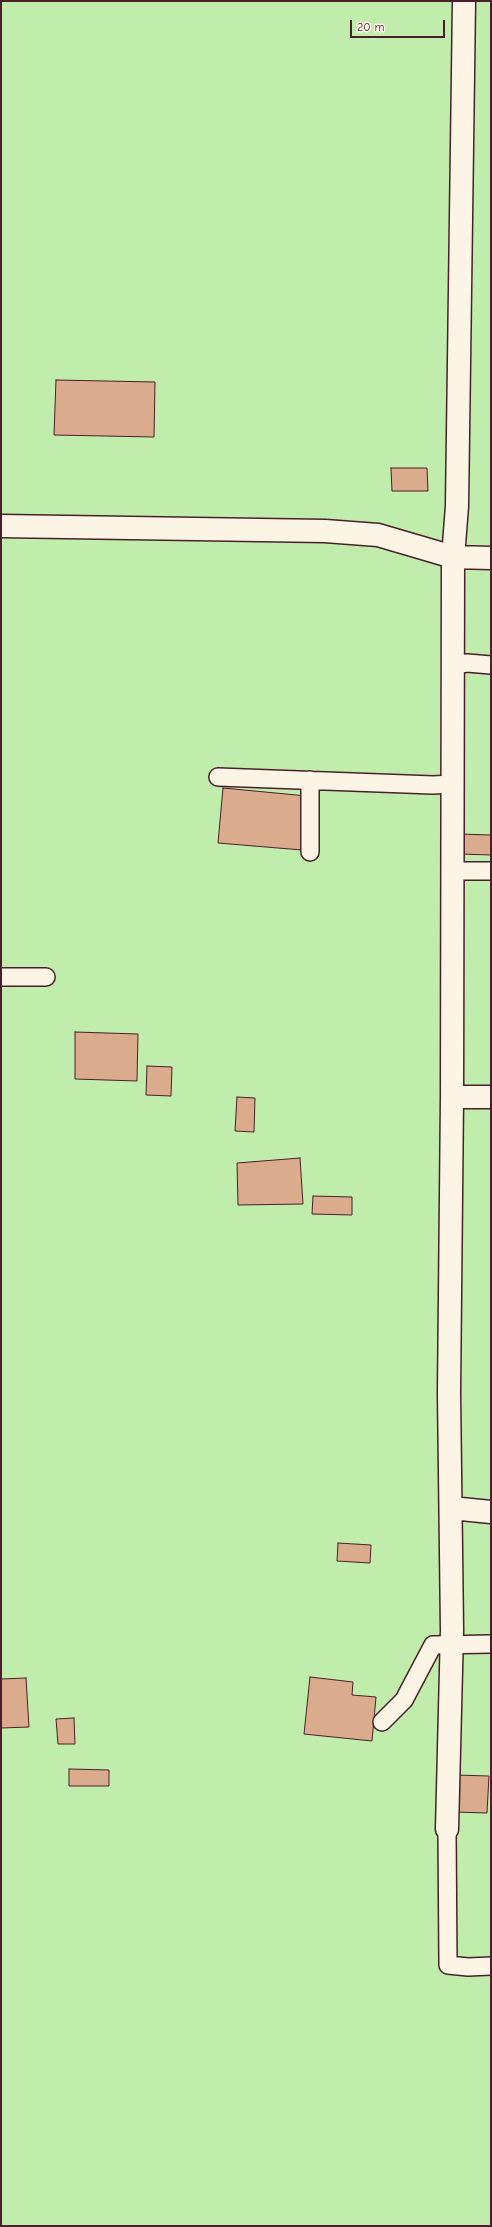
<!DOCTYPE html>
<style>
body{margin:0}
#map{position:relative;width:492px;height:2227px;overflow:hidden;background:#f2dfcb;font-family:"Comic Neue",sans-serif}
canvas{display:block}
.frame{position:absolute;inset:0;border:2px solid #4a1f2b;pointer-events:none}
.scale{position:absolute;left:350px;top:20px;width:95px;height:18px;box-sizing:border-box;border:2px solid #4a1f2b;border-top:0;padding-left:5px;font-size:12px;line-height:14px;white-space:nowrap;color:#4a1f2b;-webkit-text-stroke:3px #fcf5e5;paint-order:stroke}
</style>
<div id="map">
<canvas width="492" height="2227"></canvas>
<div class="frame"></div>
<div class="scale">20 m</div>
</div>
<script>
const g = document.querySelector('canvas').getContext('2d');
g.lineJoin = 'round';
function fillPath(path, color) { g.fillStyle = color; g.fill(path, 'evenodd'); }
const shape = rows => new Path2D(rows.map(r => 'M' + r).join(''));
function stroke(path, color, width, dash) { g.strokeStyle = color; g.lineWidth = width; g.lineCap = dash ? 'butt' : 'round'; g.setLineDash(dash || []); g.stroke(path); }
fillPath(shape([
 [1,1,491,1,491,2226,1,2226]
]), '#c0edab');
const building = shape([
 [56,380,155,382,154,437,54,435,56,380],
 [391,468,427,468,428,491,392,491,391,468],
 [223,788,307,796,302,850,218,843,223,788],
 [459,834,491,835,491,855,459,854,459,834],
 [75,1032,138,1034,137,1081,75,1079,75,1032],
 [147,1066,172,1067,171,1096,146,1095,147,1066],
 [237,1097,255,1098,254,1132,235,1131,237,1097],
 [300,1158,303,1204,238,1205,237,1163,300,1158],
 [313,1196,352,1197,352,1215,312,1214,313,1196],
 [338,1543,371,1545,370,1563,337,1561,338,1543],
 [310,1677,353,1682,352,1695,376,1697,372,1741,304,1734,310,1677],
 [26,1678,29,1727,1,1728,1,1679,26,1678],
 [74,1718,75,1744,58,1744,56,1719,74,1718],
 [69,1769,109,1770,109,1786,69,1786,69,1769],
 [455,1775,489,1776,487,1813,454,1812,455,1775]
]);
fillPath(building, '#dbab8d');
stroke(building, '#4a1f2b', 1);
const lane = shape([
 [453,665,467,663,491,665],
 [218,777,433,785,453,784],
 [310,852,310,780],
 [452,871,491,871],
 [1,977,46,977],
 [382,1722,404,1700,433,1645,491,1644],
 [447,1829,448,1965,468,1967,491,1966]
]);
const street = shape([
 [1,526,325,531,378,535,453,557,491,558],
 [452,1097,491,1097],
 [451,1508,491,1512],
 [447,1829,452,1630,449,1393,452,1097,453,557,457,506,464,1]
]);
stroke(lane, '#4a1f2b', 20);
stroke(street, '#4a1f2b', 25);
stroke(lane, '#fcf5e5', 17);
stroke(street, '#fcf5e5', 22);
</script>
